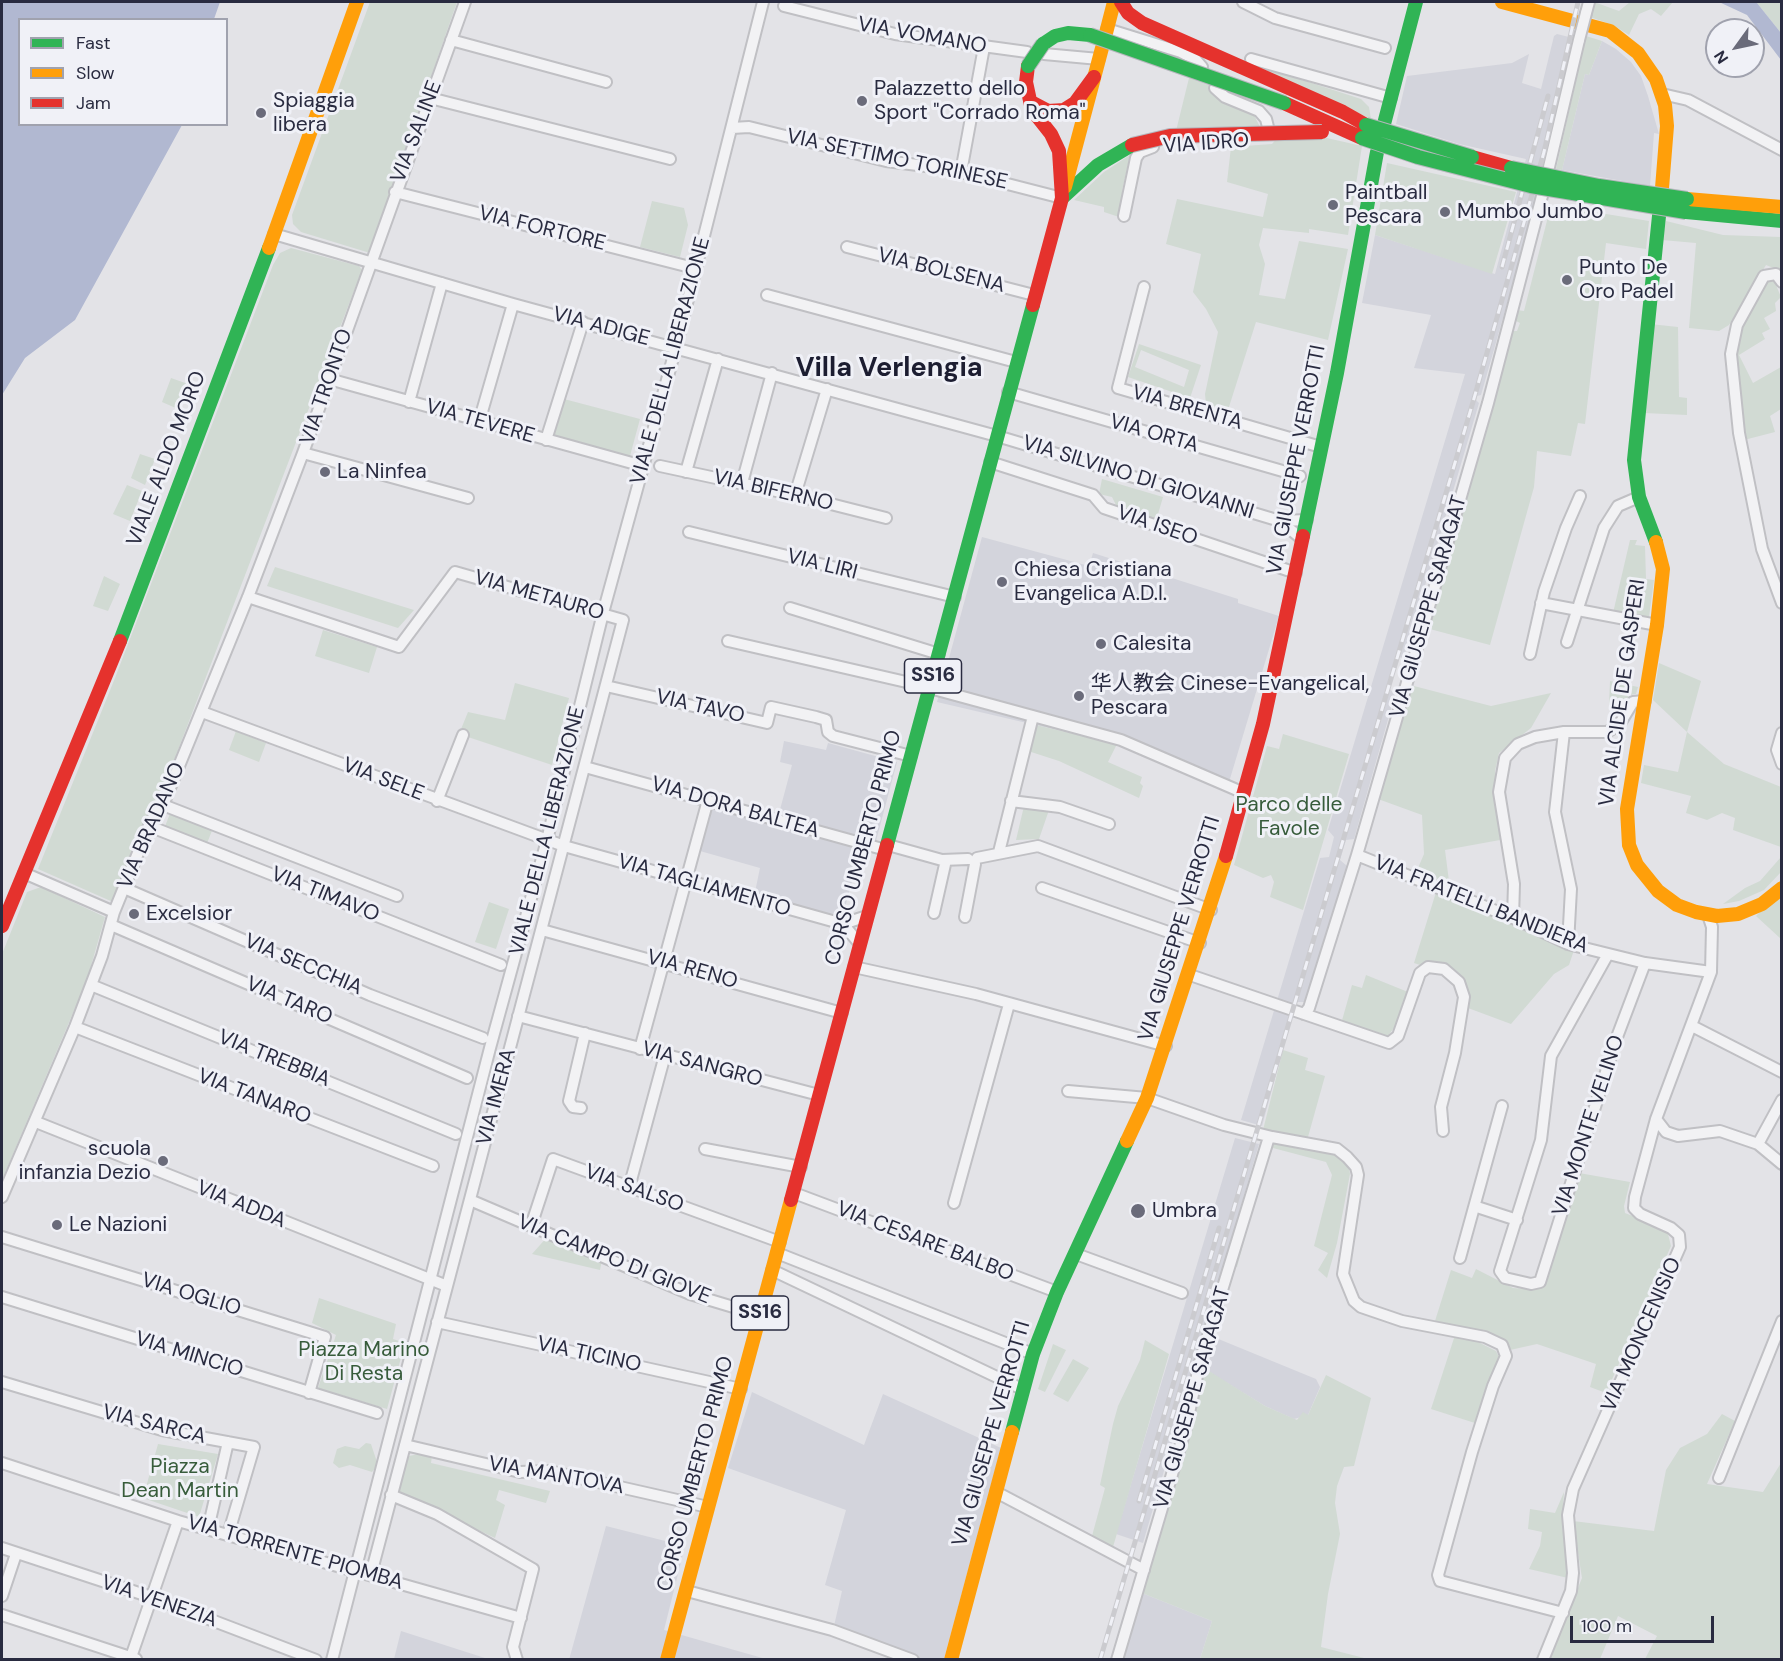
<!DOCTYPE html>
<meta charset="utf-8">
<style>
body{margin:0}
#map{position:relative;width:1783px;height:1661px;overflow:hidden;background:#e3e3e7;font-family:"DM Sans",sans-serif}
canvas{display:block}
.frame{position:absolute;inset:0;border:3px solid #292b40;pointer-events:none}
.legend{position:absolute;left:18px;top:18px;width:210px;height:108px;box-sizing:border-box;background:#f0f1f7;border:2px solid #a0a2ae;margin:0;padding:8px 10px;list-style:none;font-size:18px;color:#292b40}
.legend li{display:flex;align-items:center;gap:12px;height:30px}
.legend b{width:30px;border:2px solid #a0a2ae}
.north{position:absolute;left:1705px;top:18px;width:60px;height:60px;box-sizing:border-box;background:#f0f1f7;border:2px solid #a0a2ae;border-radius:50%;rotate:237deg;font-size:16px;font-weight:700;line-height:24px;text-align:center;color:#292b40}
.north::after{content:'';display:block;margin:auto;width:21px;height:27px;background:#6a6b7a;clip-path:polygon(50% 0,100% 100%,50% 72%,0 100%)}
.scale{position:absolute;left:1570px;top:1616px;width:144px;height:27px;box-sizing:border-box;border:3px solid #292b40;border-top:0;padding-left:8px;font-size:18px;line-height:21px;white-space:nowrap;color:#292b40;-webkit-text-stroke:4px #f0f1f7;paint-order:stroke}
</style>
<div id="map">
<canvas width="1783" height="1661"></canvas>
<div class="frame"></div>
<ul class="legend">
<li><b style="height:8px;background:#30b455"></b>Fast</li>
<li><b style="height:8px;background:#ff9f0a"></b>Slow</li>
<li><b style="height:8px;background:#e5322d"></b>Jam</li>
</ul>
<div class="north">N</div>
<div class="scale">100 m</div>
</div>
<script>
const g = document.querySelector('canvas').getContext('2d');
g.lineJoin = 'round';
function fillPath(path, color) { g.fillStyle = color; g.fill(path, 'evenodd'); }
const shape = rows => new Path2D(rows.map(r => 'M' + r).join(''));
function stroke(path, color, width, dash) { g.strokeStyle = color; g.lineWidth = width; g.lineCap = dash ? 'butt' : 'round'; g.setLineDash(dash || []); g.stroke(path); }
function label(font, color, halo, rows, align = 'center') {
  g.font = font + ' "DM Sans","Noto Sans SC",sans-serif'; g.lineWidth = 6; g.setLineDash([]); g.textBaseline = 'middle'; g.strokeStyle = halo; g.fillStyle = color; for (const [text, x, y, turn = 0] of rows) {
    g.save(); g.translate(x, y); g.rotate((+turn || 0) * Math.PI / 180); g.textAlign = isNaN(turn) ? turn : align; if (halo) g.strokeText(text, 0, 0); g.fillText(text, 0, 0); g.restore();
  }
}
fillPath(shape([
 [1557,34,1577,39,1536,202,1481,395,1477,396,1476,400,1479,403,1404,657,1398,658,1390,689,1395,695,1354,839,1346,840,1340,860,1347,866,1306,1002,1296,1002,1262,1126,1241,1120,1320,858,1329,857,1334,837,1328,830,1465,374,1414,368,1431,315,1362,303,1375,235,1495,274,1526,159,1459,144,1396,124,1407,76,1512,63,1529,54,1522,83,1541,89,1554,36],
 [1602,41,1616,49,1631,62,1641,76,1648,96,1659,134,1654,133,1650,186,1562,170,1585,74,1589,75],
 [982,537,1089,566,1093,553,1238,599,1238,603,1279,616,1226,792,1121,745,937,702],
 [784,741,826,750,828,743,897,762,876,841,778,817,792,765,780,762],
 [712,807,861,848,841,922,754,897,760,868,700,851],
 [1235,1138,1259,1144,1143,1543,1116,1534],
 [1216,1338,1316,1379,1320,1387,1308,1415,1294,1419,1265,1406,1206,1370],
 [752,1392,864,1445,883,1394,1001,1448,944,1659,920,1659,834,1626,842,1591,825,1585,846,1510,728,1468],
 [606,1526,685,1546,664,1630,766,1659,569,1660],
 [1142,1593,1212,1621,1200,1659,1122,1660],
 [401,1631,488,1659,394,1659]
]), '#d3d4dc');
fillPath(shape([
 [370,2,457,2,370,253,301,232,293,224,292,215],
 [1594,2,1619,11,1630,2,1673,2,1661,16,1651,9,1639,14,1629,35,1613,25,1590,17],
 [1755,2,1781,2,1781,33,1757,3],
 [1586,36,1602,41,1589,75,1585,74,1562,170,1556,169],
 [1247,62,1361,99,1369,107,1371,119],
 [1189,78,1208,85,1253,113,1260,127,1176,131],
 [1318,136,1362,146,1348,235,1309,229,1309,233,1263,228,1259,245,1265,264,1259,295,1285,299,1299,241,1348,249,1328,340,1256,322,1228,410,1206,404,1205,394,1218,332,1206,309,1193,292,1201,254,1166,244,1177,199,1263,217,1268,194,1227,182,1231,147,1272,144,1278,137],
 [1130,155,1122,191,1122,218,1104,212,1104,207,1074,200,1104,172],
 [1387,163,1516,192,1492,274,1375,235],
 [652,201,684,208,688,225,680,257,640,247],
 [1551,205,1649,221,1646,249,1606,243,1585,424,1578,423,1571,456,1537,451,1534,487,1490,645,1426,628,1511,331,1517,331,1520,323,1514,320,1517,310,1524,311],
 [1666,221,1723,235,1781,237,1781,271,1766,265,1729,325,1719,331,1689,328,1696,243,1662,240],
 [291,248,359,266,362,270,160,797,153,804,113,902,38,869,115,678,273,265,280,253],
 [1773,278,1781,297,1775,303,1776,311,1764,318,1770,329,1762,333,1765,339,1739,355,1753,383,1781,367,1781,409,1770,416,1775,432,1744,440,1734,358,1740,328,1769,279],
 [1650,324,1678,327,1679,397,1687,398,1687,415,1644,413],
 [1139,344,1201,365,1190,398,1128,377],
 [1141,350,1189,370,1184,387,1135,367],
 [171,378,188,384,178,409,162,402],
 [564,399,640,419,630,456,554,436],
 [140,454,155,459,145,485,131,478],
 [1102,479,1163,497,1156,521,1117,507,1112,497,1099,494],
 [127,485,142,491,130,521,113,514],
 [1630,540,1637,540,1635,545,1645,546,1646,579,1654,580,1649,617,1613,613],
 [275,567,414,610,398,628,267,586],
 [104,576,120,584,108,611,93,606],
 [323,630,377,647,369,673,315,656],
 [1659,663,1701,681,1687,732,1724,764,1781,787,1781,847,1733,830,1735,818,1722,813,1707,820,1686,813,1691,796,1641,783,1644,765,1678,772,1687,732,1653,700],
 [1610,681,1638,687,1636,694,1629,695,1624,705,1609,706],
 [515,683,569,698,552,765,459,734,468,712,505,720],
 [1410,685,1491,706,1551,693,1531,728,1499,753,1495,771,1500,840,1445,850,1450,889,1415,875,1424,854,1422,815,1378,799],
 [1036,725,1117,744,1108,762,1142,777,1140,783,1143,786,1139,798,1059,761,1028,751],
 [236,731,266,743,259,762,229,750],
 [1283,734,1349,754,1303,910,1270,897,1274,882,1271,875,1263,878,1234,865,1267,746,1279,749],
 [1024,806,1049,810,1039,839,1016,840],
 [171,811,213,828,206,846,164,829],
 [1781,857,1781,872,1764,890,1739,901,1723,904,1745,888,1760,881],
 [41,887,105,917,87,980,2,1180,2,954,27,892],
 [1437,889,1574,950,1569,965,1554,974,1511,1024,1468,1008,1464,984,1456,972,1443,963,1434,962,1423,966,1414,963],
 [1781,891,1781,939,1756,916],
 [489,902,509,909,496,949,475,942],
 [1366,975,1408,992,1398,1023,1387,1037,1382,1038,1341,1024,1352,985,1362,988],
 [1283,1050,1308,1058,1305,1070,1325,1076,1308,1137,1263,1130],
 [1275,1140,1327,1150,1343,1158,1349,1168,1350,1174,1337,1243,1327,1278,1318,1270,1328,1253,1314,1246,1332,1175,1326,1162,1273,1148,1264,1169,1237,1267,1233,1267,1269,1144],
 [1579,1173,1630,1182,1624,1206,1625,1213,1661,1227,1668,1234,1671,1246,1606,1393,1590,1387,1596,1364,1537,1344,1510,1350,1501,1339,1486,1332,1435,1321,1451,1270,1472,1278,1476,1269,1513,1288,1528,1289,1544,1282],
 [548,1236,602,1260,600,1270,532,1254],
 [319,1298,396,1324,393,1339,405,1343,387,1409,318,1388,336,1335,312,1323],
 [1455,1335,1478,1342,1496,1351,1499,1357,1489,1379,1478,1424,1431,1409],
 [1145,1340,1169,1354,1113,1547,1092,1536,1105,1488,1100,1485,1113,1424,1118,1406,1140,1360],
 [1053,1344,1066,1350,1045,1392,1038,1389],
 [1073,1359,1089,1368,1068,1402,1053,1394],
 [1200,1370,1209,1371,1265,1406,1297,1420,1303,1412,1308,1415,1326,1375,1371,1398,1354,1466,1344,1467,1337,1486,1335,1503,1340,1534,1328,1594,1321,1647,1368,1659,1200,1659,1212,1621,1142,1593],
 [1722,1414,1735,1421,1707,1484,1763,1492,1781,1463,1781,1659,1645,1659,1657,1636,1618,1616,1600,1659,1549,1660,1582,1578,1573,1521,1654,1531,1666,1470,1680,1448,1707,1434],
 [366,1443,371,1444,378,1465,372,1472,350,1465,339,1468,333,1463,337,1449,345,1446,359,1449],
 [158,1444,218,1454,199,1517,143,1498],
 [419,1454,432,1456,431,1463,550,1491,546,1503,499,1490,496,1500,505,1505,495,1538,397,1492,405,1461,409,1456],
 [1564,1492,1562,1523,1568,1578,1529,1569,1540,1546,1542,1532,1528,1529,1530,1509,1555,1513]
]), '#d1dad3');
fillPath(shape([
 [2,2,220,2,214,19,20,20,20,124,182,125,75,320,25,358,2,395],
 [1719,2,1757,3,1781,33,1781,60,1747,15]
]), '#b1b8d1');
const street = shape([
 [1243,2,1275,18,1385,48],
 [784,6,895,34,1027,52],
 [1586,13,1589,2],
 [1107,29,1181,52,1196,60,1202,67],
 [451,40,606,82],
 [1044,54,1099,59],
 [1251,59,1391,98],
 [1215,88,1225,97,1259,111,1266,119,1268,127],
 [1662,94,1688,100,1782,150],
 [430,98,670,159],
 [732,128,749,127,886,161,949,169,1062,198],
 [1549,167,1579,40],
 [961,172,984,47],
 [395,192,690,267],
 [1124,216,1136,158,1140,152,1153,147],
 [274,234,513,304,997,436,1280,521,1307,520],
 [847,247,1034,295],
 [1782,282,1776,274,1764,276,1737,325,1731,354,1739,433,1762,549,1782,603],
 [1144,287,1118,388,1321,447],
 [767,295,1016,362],
 [329,379,632,463],
 [1008,392,1300,476],
 [409,402,442,283],
 [479,422,513,304],
 [546,440,583,322],
 [303,453,468,498],
 [990,462,1093,495,1104,508,1296,573],
 [660,466,795,495,886,518],
 [686,472,718,359],
 [742,483,772,373],
 [795,495,827,389],
 [1280,521,1302,539],
 [689,532,955,597],
 [248,597,399,647,455,572,623,620,371,1574],
 [1541,603,1657,625],
 [790,608,939,654],
 [728,641,915,684,1121,740,1244,793],
 [1567,642,1604,528,1618,506,1639,497],
 [1530,654,1544,592,1566,528,1580,496],
 [606,686,767,723,771,707,816,717,826,720,828,732,833,736,911,756],
 [202,712,564,846,843,924,859,943],
 [1564,732,1555,812,1571,889,1568,944],
 [1782,733,1777,750,1782,764],
 [585,767,886,850],
 [437,801,463,735],
 [1011,801,1060,807,1109,824],
 [163,805,397,896],
 [149,826,501,965],
 [888,845,942,860,968,859],
 [999,852,1033,716],
 [1357,855,1513,918,1568,944,1645,963,1711,972],
 [977,858,1038,846,1211,910],
 [24,873,114,912],
 [124,888,370,995,483,1038],
 [1042,888,1200,943],
 [934,913,946,860],
 [965,917,975,864],
 [1513,918,1514,884,1499,792,1505,758,1518,744,1535,737,1564,732,1607,732,1619,725,1633,702,1645,701],
 [843,924,867,916],
 [111,925,467,1078],
 [542,930,842,1013],
 [1608,954,1551,1056,1541,1140,1500,1271,1505,1278,1531,1284,1540,1282,1617,1037,1645,963],
 [854,967,976,994,1166,1046],
 [1190,975,1389,1043,1398,1036,1420,973,1428,967,1444,969,1459,982,1464,997,1455,1053,1441,1107,1443,1131],
 [91,985,456,1134],
 [1304,1014,1309,1008,1357,855,1488,403,1542,196],
 [518,1016,819,1095],
 [1692,1026,1782,1072],
 [75,1027,433,1166],
 [640,1049,708,800],
 [1068,1091,1147,1098,1224,1125,1272,1137,1337,1149,1347,1157,1356,1167,1358,1175,1343,1274,1354,1301,1361,1307,1402,1321,1485,1337,1502,1345,1506,1356,1493,1386,1472,1452,1438,1575,1440,1581,1563,1613],
 [581,1108,573,1107,569,1101,585,1033],
 [1656,1119,1666,1132,1678,1136,1720,1131,1758,1144,1782,1164],
 [36,1122,447,1286],
 [1758,1144,1782,1100],
 [705,1149,801,1167],
 [630,1184,665,1055],
 [794,1193,1057,1292],
 [2,1197,75,1027,102,956,114,912,149,826,158,808,163,805,248,597,303,453,465,2],
 [470,1200,690,1294,760,1315],
 [954,1203,1009,1004],
 [1477,1207,1517,1220],
 [531,1226,553,1159,780,1242],
 [2,1237,325,1337,309,1393],
 [777,1253,1033,1354],
 [1076,1254,1182,1293],
 [1460,1258,1502,1106],
 [772,1270,1022,1389],
 [2,1297,377,1413],
 [437,1322,741,1389],
 [2,1382,162,1430,254,1447,228,1535],
 [405,1445,520,1472,549,1471,708,1507],
 [2,1463,178,1521,521,1618],
 [1719,1478,1782,1321],
 [996,1492,1144,1570],
 [391,1495,437,1514,533,1569,513,1647,517,1660],
 [208,1529,228,1442],
 [2,1548,151,1597,316,1660],
 [687,1591,832,1630,913,1660],
 [2,1596,16,1554],
 [2,1615,136,1659],
 [130,1660,178,1521],
 [332,1660,490,1048,547,840,603,613,676,347,763,2],
 [1117,1660,1186,1427,1200,1362,1269,1137],
 [1543,1660,1571,1591,1573,1573,1568,1515,1573,1489,1680,1247,1679,1235,1671,1228,1640,1214,1634,1208,1635,1197,1656,1119,1711,972,1712,927,1708,915]
]);
stroke(street, '#c0c0c4', 14);
stroke(street, '#f2f2f4', 10);
stroke(shape([
 [1043,44,1055,36,1068,33,1090,35],
 [1384,124,1416,2],
 [1062,198,1098,165,1132,145],
 [1686,212,1782,221],
 [1303,536,1337,373,1377,152],
 [1656,542,1639,497,1634,460,1659,216],
 [120,641,269,248],
 [887,845,1033,305],
 [1012,1432,1033,1354,1057,1292,1127,1141]
]), '#30b455', 14);
stroke(shape([
 [1502,2,1610,31,1638,53,1656,79,1665,105,1667,126,1662,188],
 [1106,33,1114,2],
 [1065,187,1102,48],
 [1687,199,1782,207],
 [269,248,357,2],
 [1656,542,1663,569,1657,625,1627,809,1629,845,1637,865,1658,891,1677,905,1696,912,1717,916,1738,914,1762,904,1782,888],
 [1127,1141,1147,1098,1226,856],
 [667,1660,791,1200],
 [951,1660,1012,1432]
]), '#ff9f0a', 14);
stroke(shape([
 [1121,2,1128,13,1142,23,1343,112,1366,125],
 [1028,66,1026,82,1032,110,1051,134,1059,151,1062,198],
 [1031,102,1048,111,1064,110,1075,103,1094,77],
 [1284,103,1362,138],
 [1472,157,1511,168],
 [1033,305,1062,198],
 [1226,856,1263,724,1303,536],
 [2,926,120,641],
 [791,1200,887,845]
]), '#e5322d', 14);
const rail = shape([
 [1502,267,1548,96],
 [1139,1501,1219,1228],
 [1100,1660,1473,402,1544,152,1578,2]
]);
stroke(rail, '#cbcbcf', 5);
stroke(rail, '#f0f1f7', 3, [9]);
const streetBridge = shape([
 [1579,40,1586,13]
]);
const fastBridge = shape([
 [1090,35,1284,103],
 [1028,66,1043,44],
 [1366,125,1472,157],
 [1362,138,1418,157,1531,186,1686,212],
 [1511,168,1599,186,1687,199]
]);
const jamBridge = shape([
 [1132,145,1170,136,1322,132]
]);
stroke(streetBridge, '#c0c0c4', 14, []);
stroke(fastBridge, '#b5b6bc', 16, []);
stroke(jamBridge, '#b5b6bc', 16, []);
stroke(streetBridge, '#f2f2f4', 10);
stroke(fastBridge, '#30b455', 14);
stroke(jamBridge, '#e5322d', 14);
for (const [x, y, r, color] of [
 [862,101,6,"#6a6b7a"],
 [261,113,6,"#6a6b7a"],
 [1333,205,6,"#6a6b7a"],
 [1445,212,6,"#6a6b7a"],
 [1567,280,6,"#6a6b7a"],
 [325,472,6,"#6a6b7a"],
 [1002,582,6,"#6a6b7a"],
 [1101,644,6,"#6a6b7a"],
 [1079,696,6,"#6a6b7a"],
 [134,914,6,"#6a6b7a"],
 [163,1161,6,"#6a6b7a"],
 [1138,1211,8,"#6a6b7a"],
 [57,1225,6,"#6a6b7a"]
]) { const dot = new Path2D(); dot.arc(x, y, r, 0, 2 * Math.PI); g.fillStyle = color; g.fill(dot); stroke(dot, '#f0f1f7', 2); }
for (const [x, y, w] of [
 [933,676,57],
 [760,1313,57]
]) { const box = new Path2D(); box.roundRect(x - w / 2, y - 17, w, 34, 4.5); g.fillStyle = '#f0f1f7'; g.fill(box); stroke(box, '#292b40', 1.5); }
label('bold 20px', '#292b40', null, [
 ["SS16",933,676],
 ["SS16",760,1313]
]);
label('21px', '#292b40', '#f0f1f7', [
 ["VIA VOMANO",922,36,10],
 ["VIA SALINE",417,132,-69],
 ["VIA IDRO",1206,144,-4],
 ["VIA SETTIMO TORINESE",897,160,12],
 ["VIA FORTORE",542,229,14],
 ["VIA BOLSENA",941,271,14],
 ["VIA ADIGE",601,327,15],
 ["VIALE DELLA LIBERAZIONE",671,361,-75],
 ["VIA TRONTO",327,387,-71],
 ["VIA BRENTA",1187,408,16],
 ["VIA TEVERE",480,422,16],
 ["VIA ORTA",1154,434,16],
 ["VIALE ALDO MORO",167,459,-69],
 ["VIA GIUSEPPE VERROTTI",1297,460,-79],
 ["VIA SILVINO DI GIOVANNI",1138,478,17],
 ["VIA BIFERNO",773,491,13],
 ["VIA ISEO",1157,526,19],
 ["VIA LIRI",822,565,14],
 ["VIA METAURO",539,596,16],
 ["VIA GIUSEPPE SARAGAT",1429,607,-74],
 ["VIA ALCIDE DE GASPERI",1623,693,-82],
 ["VIA TAVO",700,707,13],
 ["VIA SELE",383,780,21],
 ["VIA DORA BALTEA",735,808,16],
 ["VIA BRADANO",152,826,-66],
 ["VIALE DELLA LIBERAZIONE",548,831,-76],
 ["CORSO UMBERTO PRIMO",864,848,-75],
 ["VIA TAGLIAMENTO",704,886,16],
 ["VIA TIMAVO",325,895,22],
 ["VIA FRATELLI BANDIERA",1481,905,22],
 ["VIA GIUSEPPE VERROTTI",1180,929,-73],
 ["VIA SECCHIA",303,965,23],
 ["VIA RENO",692,970,16],
 ["VIA TARO",289,1001,23],
 ["VIA TREBBIA",274,1059,22],
 ["VIA SANGRO",702,1065,15],
 ["VIA TANARO",254,1097,21],
 ["VIA IMERA",497,1097,-75],
 ["VIA MONTE VELINO",1589,1126,-72],
 ["VIA SALSO",634,1189,20],
 ["VIA ADDA",241,1205,22],
 ["VIA CESARE BALBO",925,1242,21],
 ["VIA CAMPO DI GIOVE",614,1260,22],
 ["VIA OGLIO",191,1295,17],
 ["VIA MONCENISIO",1642,1335,-66],
 ["VIA MINCIO",189,1355,17],
 ["VIA TICINO",589,1355,12],
 ["VIA GIUSEPPE SARAGAT",1193,1398,-74],
 ["VIA SARCA",154,1425,14],
 ["VIA GIUSEPPE VERROTTI",992,1434,-74],
 ["CORSO UMBERTO PRIMO",696,1474,-75],
 ["VIA MANTOVA",556,1476,10],
 ["VIA TORRENTE PIOMBA",295,1553,16],
 ["VIA VENEZIA",159,1602,19]
]);
label('21px', '#292b40', '#f0f1f7', [
 ["Palazzetto dello",874,89],
 ["Sport \"Corrado Roma\"",874,113],
 ["Spiaggia",273,101],
 ["libera",273,125],
 ["Paintball",1345,193],
 ["Pescara",1345,217],
 ["Mumbo Jumbo",1457,212],
 ["Punto De",1579,268],
 ["Oro Padel",1579,292],
 ["La Ninfea",337,472],
 ["Chiesa Cristiana",1014,570],
 ["Evangelica A.D.I.",1014,594],
 ["Calesita",1113,644],
 ["华人教会 Cinese-Evangelical,",1091,684],
 ["Pescara",1091,708],
 ["Excelsior",146,914],
 ["scuola",151,1149,"right"],
 ["infanzia Dezio",151,1173,"right"],
 ["Umbra",1152,1211],
 ["Le Nazioni",69,1225]
], 'left');
label('21px', '#375c3b', '#f0f1f7', [
 ["Parco delle",1289,805],
 ["Favole",1289,829],
 ["Piazza Marino",364,1350],
 ["Di Resta",364,1374],
 ["Piazza",180,1467],
 ["Dean Martin",180,1491]
]);
label('bold 27px', '#1c1d31', '#f0f1f7', [
 ["Villa Verlengia",889,369]
]);
</script>
